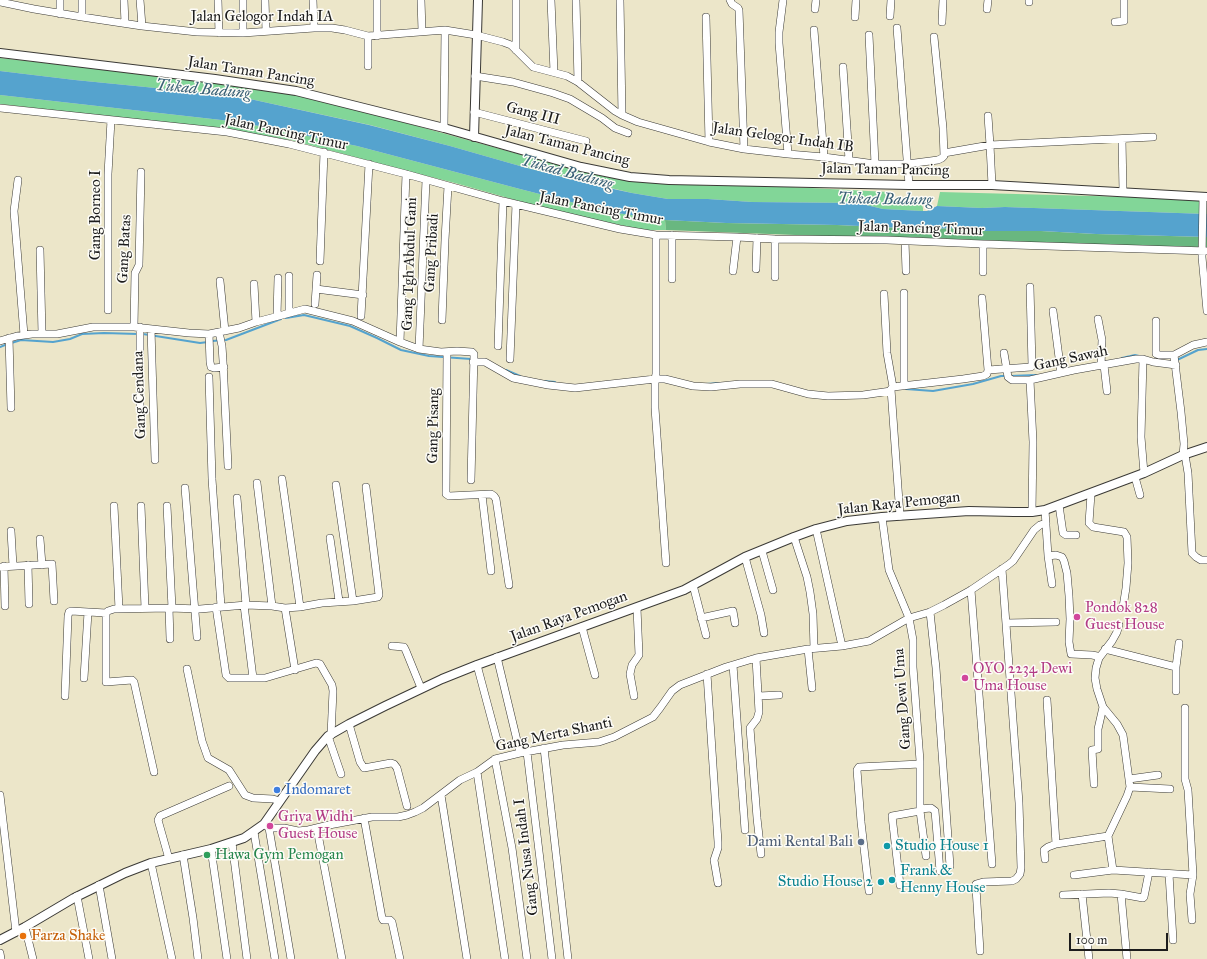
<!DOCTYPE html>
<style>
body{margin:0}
#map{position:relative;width:1207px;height:959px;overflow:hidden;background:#ece6c9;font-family:"IM FELL Great Primer",serif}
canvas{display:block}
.scale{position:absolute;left:1069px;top:933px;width:99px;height:18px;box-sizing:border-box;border:2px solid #1c1c1c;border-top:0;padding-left:5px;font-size:12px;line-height:14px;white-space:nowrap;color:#1c1c1c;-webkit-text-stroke:3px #fdfcf7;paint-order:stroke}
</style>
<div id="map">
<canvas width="1207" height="959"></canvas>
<div class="scale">100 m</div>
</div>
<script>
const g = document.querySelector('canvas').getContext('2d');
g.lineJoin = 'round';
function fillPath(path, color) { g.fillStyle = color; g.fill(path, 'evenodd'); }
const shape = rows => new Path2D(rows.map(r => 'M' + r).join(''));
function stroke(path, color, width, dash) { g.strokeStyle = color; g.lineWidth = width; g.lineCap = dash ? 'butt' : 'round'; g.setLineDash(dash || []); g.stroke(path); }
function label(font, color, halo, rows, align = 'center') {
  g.font = font + ' "IM FELL Great Primer",serif'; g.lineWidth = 3; g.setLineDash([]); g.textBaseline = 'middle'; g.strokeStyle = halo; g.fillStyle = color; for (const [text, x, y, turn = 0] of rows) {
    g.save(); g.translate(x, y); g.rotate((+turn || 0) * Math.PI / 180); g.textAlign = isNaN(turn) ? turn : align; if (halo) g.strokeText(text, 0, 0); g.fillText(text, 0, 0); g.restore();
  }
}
fillPath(shape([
 [0,58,144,74,281,91,388,118,511,152,565,166,663,183,716,186,772,186,888,192,890,201,892,203,909,204,921,203,923,208,923,211,883,209,858,203,752,202,708,199,668,199,632,193,527,168,450,146,370,125,250,99,196,92,75,80,0,71],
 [0,95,239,122,357,146,520,189,610,212,665,220,666,230,644,230,554,211,455,183,407,171,291,140,235,131,0,104],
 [940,192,1207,199,1207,214,1005,207,982,208,937,206]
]), '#82d698');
fillPath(shape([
 [665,220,726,223,837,225,926,229,956,228,1041,231,1096,234,1207,237,1207,247,1128,246,903,237,821,236,666,230]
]), '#69b780');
fillPath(shape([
 [0,71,75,80,196,92,250,99,369,125,450,146,527,168,590,184,632,193,668,199,708,199,752,202,858,203,883,209,923,211,927,211,937,206,982,208,1005,207,1207,214,1207,237,1096,234,1041,231,983,231,956,228,926,229,837,225,726,223,665,220,610,212,520,189,357,146,239,122,0,95]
]), '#55a3ce');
stroke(shape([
 [286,318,304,315,350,326,377,338,401,350,429,356,471,359],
 [143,334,200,343,208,342],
 [212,341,226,340,281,319],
 [0,347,5,345,21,340,53,342,70,339,82,334,104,333,138,334],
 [1122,358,1135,355,1139,356],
 [1177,360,1198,350,1207,349],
 [506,370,520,376],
 [1010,376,1036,375],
 [544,381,555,382],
 [706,384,720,383],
 [906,389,933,391,973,384,1001,376,1006,376]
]), '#55a3ce', 2);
const minor = shape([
 [60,0,60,14],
 [82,0,82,17],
 [124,0,125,23],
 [140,0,142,26],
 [218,0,219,33],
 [243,0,243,33],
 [265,0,266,31],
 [313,0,314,28],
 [377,0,377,36],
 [421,0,422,31],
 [551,0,554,72],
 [576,0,578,82],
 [620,0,622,115],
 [730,0,732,4,738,8,739,10,744,149],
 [783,0,779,32,779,43,788,154],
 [0,2,34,9,82,17,142,26,197,32,243,33,314,28,332,28,345,30,368,36,445,30,476,35,503,42,511,45,533,67,567,76,578,82,615,111,622,115,638,122,709,142,744,149,788,154,824,157,875,164,907,164,938,160,942,158,944,156,943,128,934,37],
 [1029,2,1029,0],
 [815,9,816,0],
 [987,9,988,0],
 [890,16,891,0],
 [706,17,709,142],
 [855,17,856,0],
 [942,22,943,0],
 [1115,22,1124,21,1124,0],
 [897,28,909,185],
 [814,30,824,157],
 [869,35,875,164],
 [516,50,516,0],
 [368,66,368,36],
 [843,67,849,160],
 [475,76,513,82,553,93,570,99,602,118,615,128,628,133],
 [0,108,227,132,289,144,406,174,503,201,574,218,620,229,656,235,737,237,775,239,887,240,983,244,1207,251],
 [474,112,586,141],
 [988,116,990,145,992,185],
 [444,128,445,30],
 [1122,139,1123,192],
 [944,153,990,145,1153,137],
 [18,180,14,211,24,335],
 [1203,197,1202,257,1207,311],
 [656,235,656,374,655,379,655,408,666,563],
 [672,235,672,279],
 [905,241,906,271],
 [40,250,42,334],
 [320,261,324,152],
 [756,269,757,238],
 [733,271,737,237],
 [983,272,983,244],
 [775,277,775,239],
 [220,281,225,331],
 [254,284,256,322],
 [316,289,363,295],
 [904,293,904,385],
 [884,294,887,353,893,387,891,389,900,516],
 [315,304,317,275],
 [108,310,108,174,111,120],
 [1053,311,1061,373],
 [289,313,289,276],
 [277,316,278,278],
 [361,316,369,164],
 [1098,319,1102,340,1101,366],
 [442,320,445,240,448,186],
 [1156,321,1156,354,1159,355,1174,355,1181,412,1184,444,1183,455],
 [134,327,135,273,139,265,141,172],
 [140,327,140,408],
 [151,329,155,460],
 [219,332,222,346,223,361,228,466],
 [209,334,210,362,211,367,214,368,224,367],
 [9,338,11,408],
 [0,341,17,336,32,334,57,334,93,327,134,327,189,333,209,334,239,328,256,322,305,309,353,321,400,342,419,349,441,352,457,351,472,352,474,354,471,480],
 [400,342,406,174],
 [498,346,503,201],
 [419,349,426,180],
 [447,352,446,494,449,496,491,494,494,496,496,499,509,585],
 [1004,353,1008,377,1012,380,1030,380,1074,370,1136,359,1143,359,1153,362,1176,365],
 [1174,355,1193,345,1207,342],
 [510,359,516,204],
 [1143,359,1141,437,1144,473],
 [473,362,485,362,513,378,548,385,575,388,655,379,665,379,693,386,711,387,740,384,772,384,808,394,828,396,863,395,891,391],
 [1104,365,1107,391],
 [988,370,1031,367,1032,366,1030,287],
 [209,377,212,479,221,606],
 [1030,380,1033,442,1032,512],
 [893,387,963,379,983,376,987,374,988,370,982,298],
 [1185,455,1188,473,1192,553,1196,557,1201,560,1207,560],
 [1135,477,1140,495],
 [282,479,300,607],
 [257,483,272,606],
 [336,485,353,601],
 [185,488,197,637],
 [1091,494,1089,523,1093,527,1124,532,1127,537,1128,563,1126,588,1123,607],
 [482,495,491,571],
 [237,498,246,605],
 [1059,505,1063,533,1066,535,1076,535],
 [114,506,119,609],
 [141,506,145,608],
 [167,506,172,608],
 [1045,510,1048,556,1056,555,1062,557,1064,561,1067,573,1069,596,1070,619,1069,642,1071,654,1092,655,1097,656,1099,658],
 [882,517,889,570,909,618,913,640,913,667,920,761,920,811,926,856],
 [816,529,842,646],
 [11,531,13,566],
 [794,537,807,577,810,592,813,614,814,649],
 [330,538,339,601],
 [40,539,42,565],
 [762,551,773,590],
 [1048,556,1052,584],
 [745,557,761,615,764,633],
 [28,565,29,604],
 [4,566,5,606],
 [0,567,52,564,54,601],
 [693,585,706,635],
 [971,590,992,864],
 [244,605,253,678],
 [216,607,226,675,229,678,265,678,316,663,320,664,332,685,333,691,331,735],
 [169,608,170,639],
 [285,608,295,670],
 [930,612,936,668,950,866],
 [106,613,106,682,132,680,134,682,154,772],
 [701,618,733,611,735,623],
 [1006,623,1056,622],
 [582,627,595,675],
 [392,646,404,647,406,651,421,688],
 [808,649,812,688],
 [1105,649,1176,667],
 [497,657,520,753],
 [756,658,759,712,757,719,750,728,757,818,761,854],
 [477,665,497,740],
 [733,665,745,830],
 [187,669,202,741,208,758,229,770,245,795,253,798,273,799,280,801],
 [707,674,718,842,718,848,714,860,718,883],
 [84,678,88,612],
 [1176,691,1176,667,1179,643],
 [65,696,68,616,69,612,71,611,106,613,108,611,114,609,169,608,200,609,246,605,272,606,285,608,300,607,322,603,353,601,378,597,379,595,366,487],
 [634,696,630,674,632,665,639,655,637,608],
 [759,696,779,695],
 [1047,700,1056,844],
 [1185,708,1185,779,1188,790,1193,875,1190,894,1192,920],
 [349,724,360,762,364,768,391,763,394,764,397,768,407,806],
 [328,736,341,774],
 [544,748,568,959],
 [527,752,552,959],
 [495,759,512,848,527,959],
 [477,772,505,959],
 [1129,779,1158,775],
 [1094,784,1092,750,1098,749,1098,729,1103,707],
 [1130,787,1170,789],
 [0,795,16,932],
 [441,795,467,959],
 [920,809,931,808,935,811,940,871],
 [364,818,382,918,383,920,390,920,392,922,400,959],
 [264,824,269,828,284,828,298,831,308,830,329,825,372,817,398,817,407,815,415,812,423,808,460,780,477,772,495,759,520,753,563,745,599,742,614,737,653,717,660,708,672,691,680,685,726,667,756,658,808,649,842,646,869,641,909,618,930,612,944,605,971,590,1008,565,1013,561,1034,530,1040,525,1046,523],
 [269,828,291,959],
 [317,829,342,959],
 [254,832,275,959],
 [1108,836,1127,796,1130,787,1123,735,1117,724,1103,707,1097,689,1095,678,1096,668,1099,658,1112,641,1117,632,1119,625],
 [1108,836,1113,870],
 [232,843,247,959],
 [211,849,227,959],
 [183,855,193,918,198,959],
 [169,859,158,820,160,816,229,786],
 [1045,859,1044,850,1048,847,1056,844,1108,836],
 [151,863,172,959],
 [1169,874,1173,940],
 [1074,875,1113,870,1193,875],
 [99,885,112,959],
 [900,885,892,816,920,811],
 [869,891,861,822,857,770,859,767,920,764],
 [1082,894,1089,959],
 [1121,894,1127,959],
 [1063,895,1109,893,1121,894,1143,898,1144,897,1149,872],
 [77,896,89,959],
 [25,927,33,959],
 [980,951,976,888,976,884,983,882,1012,881,1016,879,1020,874,1021,868,1019,803,1002,569],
 [0,953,1,959]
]);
const tertiary = shape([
 [0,53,215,79,296,91,444,128,581,167,630,177,669,180,909,185,992,185,1207,197],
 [474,137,478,0],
 [0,940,25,927,74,898,125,873,151,863,211,849,244,838,264,824,315,751,328,736,349,724,385,706,442,679,477,665,684,590,745,557,794,537,816,529,847,521,882,517,969,511,1014,512,1032,512,1045,510,1144,473,1183,455,1207,447]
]);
stroke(minor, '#3b3a36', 8);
stroke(tertiary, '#3b3a36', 10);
stroke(minor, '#fff', 7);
stroke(tertiary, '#fff', 8);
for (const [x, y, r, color] of [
 [1077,617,4,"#d1479c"],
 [965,678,4,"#d1479c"],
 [277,790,4,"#3f7fe0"],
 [270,826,4,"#d1479c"],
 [861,842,4,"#5c6f8a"],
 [887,846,4,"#0f9aa8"],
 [207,855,4,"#2e9e5b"],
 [892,880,4,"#0f9aa8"],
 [881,882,4,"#0f9aa8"],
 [23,936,4,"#e8710a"]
]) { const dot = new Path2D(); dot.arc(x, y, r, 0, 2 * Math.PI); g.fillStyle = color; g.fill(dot); stroke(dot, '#fdfcf7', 1.5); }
label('15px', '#1c1c1c', '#fdfcf7', [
 ["Jalan Gelogor Indah IA",262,17],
 ["Jalan Taman Pancing",251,72,9],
 ["Gang III",533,114,14],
 ["Jalan Pancing Timur",286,133,12],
 ["Jalan Gelogor Indah IB",783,138,8],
 ["Jalan Taman Pancing",567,146,14],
 ["Jalan Taman Pancing",885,170,1],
 ["Jalan Pancing Timur",601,209,11],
 ["Gang Borneo I",96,215,-90],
 ["Jalan Pancing Timur",921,229,2],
 ["Gang Batas",125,249,-87],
 ["Gang Pribadi",432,253,-87],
 ["Gang Tgh Abdul Gani",410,264,-88],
 ["Gang Sawah",1071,359,-12],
 ["Gang Cendana",140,395,-92],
 ["Gang Pisang",434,426,-89],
 ["Jalan Raya Pemogan",899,504,-6],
 ["Jalan Raya Pemogan",569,617,-20],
 ["Gang Dewi Uma",903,699,-94],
 ["Gang Merta Shanti",554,735,-12],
 ["Gang Nusa Indah I",527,857,-97]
]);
label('15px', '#b23c85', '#fdfcf7', [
 ["Pondok 828",1085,608],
 ["Guest House",1085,625],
 ["OYO 2234 Dewi",973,669],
 ["Uma House",973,686],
 ["Griya Widhi",278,817],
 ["Guest House",278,834]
], 'left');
label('15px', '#366cbe', '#fdfcf7', [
 ["Indomaret",285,790]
], 'left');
label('15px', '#4e5e75', '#fdfcf7', [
 ["Dami Rental Bali",853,842]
], 'right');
label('15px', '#0d838f', '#fdfcf7', [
 ["Studio House 1",895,846],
 ["Frank &",900,871],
 ["Henny House",900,888],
 ["Studio House 2",873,882,"right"]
], 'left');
label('15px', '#27864d', '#fdfcf7', [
 ["Hawa Gym Pemogan",215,855]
], 'left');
label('15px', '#c56008', '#fdfcf7', [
 ["Farza Shake",31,936]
], 'left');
label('italic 16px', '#386075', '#fdfcf7', [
 ["Tukad Badung",203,90,5],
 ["Tukad Badung",567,173,15],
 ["Tukad Badung",885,200,1]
]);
</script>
